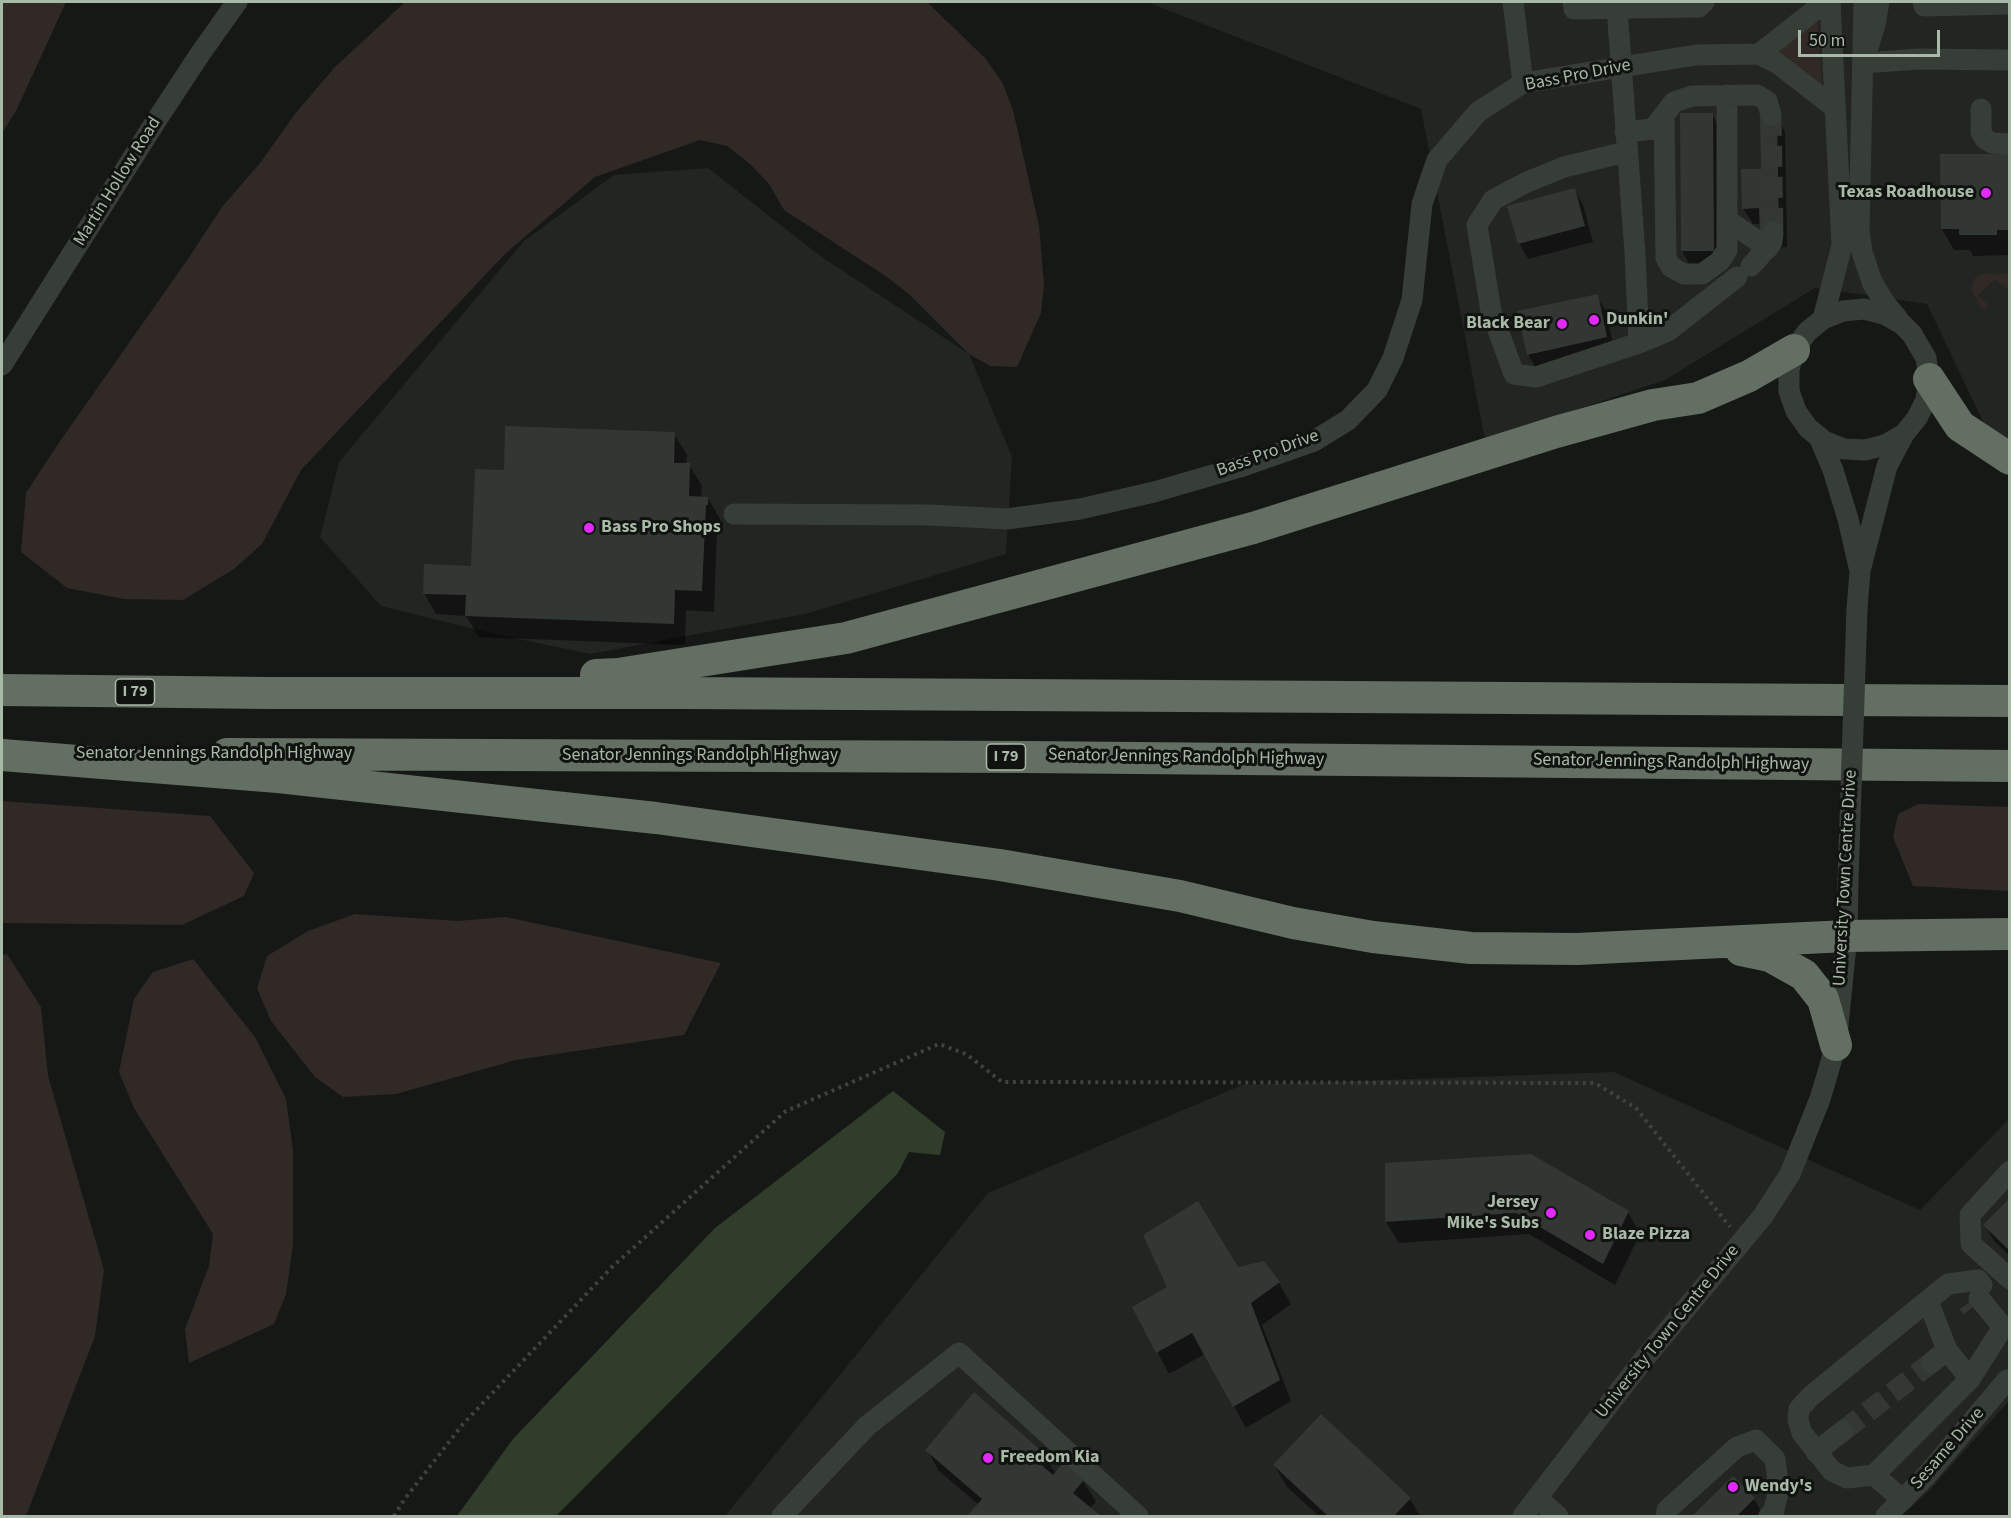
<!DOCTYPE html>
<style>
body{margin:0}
#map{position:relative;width:2011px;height:1518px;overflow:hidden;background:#161816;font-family:"Source Sans 3",sans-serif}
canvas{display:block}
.frame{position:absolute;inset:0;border:3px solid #a9b9a7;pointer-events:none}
.scale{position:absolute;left:1798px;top:30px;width:142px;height:27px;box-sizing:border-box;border:3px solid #a9b9a7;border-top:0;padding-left:8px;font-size:18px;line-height:21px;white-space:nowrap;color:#a9b9a7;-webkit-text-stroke:4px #111311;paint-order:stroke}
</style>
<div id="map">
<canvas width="2011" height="1518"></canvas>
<div class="frame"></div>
<div class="scale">50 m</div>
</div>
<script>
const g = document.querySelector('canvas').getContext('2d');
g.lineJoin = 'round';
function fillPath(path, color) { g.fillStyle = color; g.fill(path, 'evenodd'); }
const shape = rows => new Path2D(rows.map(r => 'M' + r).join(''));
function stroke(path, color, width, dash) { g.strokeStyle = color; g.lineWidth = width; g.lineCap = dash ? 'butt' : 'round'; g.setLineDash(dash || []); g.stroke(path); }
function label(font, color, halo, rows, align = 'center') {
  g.font = font + ' "Source Sans 3",sans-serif'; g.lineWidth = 6; g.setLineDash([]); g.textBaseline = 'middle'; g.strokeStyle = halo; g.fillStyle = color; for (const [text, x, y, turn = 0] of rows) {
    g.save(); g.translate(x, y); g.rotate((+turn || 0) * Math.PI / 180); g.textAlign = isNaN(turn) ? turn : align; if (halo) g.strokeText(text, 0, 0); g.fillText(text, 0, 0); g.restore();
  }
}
fillPath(shape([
 [1147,2,2009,2,2009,440,1986,428,1927,304,1815,288,1665,380,1485,440,1421,109],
 [708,168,819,255,969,354,1012,457,1006,554,805,614,590,654,486,632,381,606,320,537,339,462,524,241,614,175],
 [1614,1072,1920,1210,2009,1119,2009,1401,1928,1492,1901,1516,725,1516,988,1193,1242,1085]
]), '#222522');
fillPath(shape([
 [2,2,66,2,16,111,2,133],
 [405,2,927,2,985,58,1002,82,1013,110,1039,226,1044,285,1041,313,1017,367,990,366,969,354,910,295,887,277,784,210,769,184,750,164,727,146,700,140,595,177,505,254,301,470,262,544,234,569,183,600,124,599,67,588,21,552,26,493,58,444,190,256,222,207,260,163,295,114,334,68],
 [1818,20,1822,87,1777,57,1778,45,1794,39],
 [1980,274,2009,274,2009,287,2006,288,1995,279,1978,295,1988,305,1985,309,1981,308,1971,289,1975,278],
 [2,801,210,816,254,873,244,896,182,925,2,923],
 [1918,804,2009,807,2009,891,1913,886,1893,837,1898,814],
 [355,914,458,921,506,917,721,963,684,1035,516,1060,396,1094,343,1097,315,1077,271,1021,257,988,267,956,308,931],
 [7,954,41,1007,48,1076,104,1270,95,1336,26,1516,2,1516,2,955],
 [193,959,255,1037,286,1099,293,1150,293,1244,286,1294,274,1324,189,1363,185,1329,209,1266,213,1234,134,1108,119,1072,134,999,153,972]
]), '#302926');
fillPath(shape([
 [893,1091,945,1132,940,1155,909,1152,898,1173,556,1516,457,1516,513,1439,715,1228]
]), '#313d2b');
fillPath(shape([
 [1712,115,1721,130,1722,267,1691,267,1682,251],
 [1776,116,1785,132,1787,247,1770,248,1761,224,1753,224,1743,208,1762,170],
 [2010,155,2009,255,1973,256,1970,250,1954,250,1942,229],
 [1574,189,1583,205,1593,242,1528,259,1519,243],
 [1597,296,1606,311,1615,353,1537,370,1528,354],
 [674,434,687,455,686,465,689,465,702,486,701,498,708,498,720,519,720,526,717,526,714,612,686,610,685,645,479,637,466,616,436,614,424,593,473,567,505,472],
 [1531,1156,1628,1212,1640,1234,1615,1285,1529,1234,1399,1243,1386,1222],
 [2010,1200,2010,1256,1994,1241,1985,1225],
 [1263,1262,1279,1283,1291,1304,1262,1325,1291,1401,1246,1428,1205,1354,1169,1374,1134,1308,1237,1269],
 [974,1395,1044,1455,1056,1474,1083,1481,1096,1502,1089,1509,1098,1516,969,1516,979,1505,939,1471,927,1450],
 [1274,1465,1410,1499,1420,1516,1319,1516,1287,1487],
 [1733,1478,1754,1499,1763,1515,1761,1516,1694,1516]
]), '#0007');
fillPath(shape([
 [1680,113,1713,113,1714,251,1681,251],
 [1760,115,1777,115,1779,232,1760,233,1759,208,1742,209,1741,169,1761,169],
 [1940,154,2010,154,2010,230,1997,230,1997,235,1959,235,1959,229,1941,229],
 [1575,188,1585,226,1518,244,1507,206],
 [1598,294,1607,337,1527,355,1517,311],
 [505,426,675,432,674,463,690,463,689,496,708,497,708,505,706,505,702,591,675,590,674,624,465,616,466,595,423,594,424,564,471,566,475,469,504,470],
 [1531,1154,1629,1211,1603,1264,1516,1213,1385,1222,1385,1163],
 [2010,1198,2010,1251,1983,1225],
 [1198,1201,1238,1267,1264,1261,1280,1282,1251,1303,1280,1380,1233,1407,1192,1333,1156,1353,1132,1307,1167,1287,1143,1235],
 [974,1392,1045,1454,1038,1462,1053,1475,1064,1462,1084,1480,1073,1493,1101,1516,967,1516,982,1499,925,1450],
 [1321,1414,1411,1498,1394,1516,1328,1516,1273,1465],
 [1733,1476,1755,1498,1737,1516,1692,1516]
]), '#333733');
stroke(shape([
 [1771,115,1773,232],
 [1968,1303,1972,1308],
 [1843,1431,1931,1363]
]), '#333833', 21, [21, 10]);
stroke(shape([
 [394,1516,404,1500,463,1424,612,1267,786,1111,939,1044,966,1054,1002,1082,1595,1083,1636,1108,1730,1227]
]), '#3d443d', 4, [3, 4.5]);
stroke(shape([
 [1513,2,1523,83],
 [1573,2,1574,9,1699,7,1704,2],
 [1864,2,1859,231,1862,252,1872,282,1884,302,1898,319],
 [1879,2,1875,25,1863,63,1919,59,2010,60],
 [1923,2,1924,6,2010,4],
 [1617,8,1635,253,1639,343,1536,377,1514,374,1491,311,1477,225,1493,200,1525,183,1564,167,1626,152],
 [1759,54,1825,2],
 [1981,109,1981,132,1985,139,1992,143,2010,144],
 [1664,115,1666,258,1671,267,1684,274,1702,274,1720,261,1727,250,1727,95],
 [1625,132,1653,129,1674,102,1692,96,1757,95,1767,101,1771,115],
 [1727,220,1768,248],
 [1751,266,1772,242,1773,232],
 [1823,319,1842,245,1830,2],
 [1639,343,1668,331,1737,277],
 [2,365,156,121,200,54,237,2],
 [1819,437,1833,470,1848,519,1859,567],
 [734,514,930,515,1007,519,1080,509,1154,492,1240,467,1314,441,1348,420,1377,390,1393,358,1412,300,1422,204,1437,160,1478,112,1523,83,1696,55,1759,54,1777,63,1835,108],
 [1857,609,1860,571,1887,466,1904,434,1917,418,1926,400,1929,379,1926,358,1912,334,1902,324,1884,314,1864,309,1843,311,1823,319,1807,332,1794,350,1789,370,1789,391,1796,411,1808,428,1824,441,1844,449,1865,450,1885,445,1904,434],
 [2010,1171,1970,1215,1971,1244,2010,1279],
 [1928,1301,1947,1350],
 [1931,1363,1947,1350,1970,1379],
 [1816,1452,1843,1431],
 [1874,1475,1847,1478,1832,1471,1802,1433,1798,1420,1799,1409,1811,1396,1948,1284,1978,1280,1982,1285],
 [1538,1499,1558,1516],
 [1903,1500,1874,1475,1970,1379,2003,1327,1979,1298],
 [782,1516,867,1426,959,1353,1138,1516],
 [1523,1516,1644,1359,1763,1216,1790,1174,1820,1099,1836,1045,1847,936,1848,880],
 [1666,1516,1667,1510,1737,1447,1756,1440,1775,1459,1779,1490,1773,1513,1769,1516],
 [1886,1516,1926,1476,2007,1380]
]), '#373d37', 21);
stroke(shape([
 [1929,379,1960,426,2010,459],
 [596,675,618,674,846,638,1253,528,1556,432,1653,405,1698,398,1749,376,1794,350],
 [2,690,269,693,685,693,2010,701],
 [227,754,1025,757,2010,766],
 [2,755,278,777,656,818,1000,865,1180,896,1293,923,1373,937,1471,948,1577,949,1847,936,2010,934],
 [1741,950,1770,956,1804,975,1823,999,1836,1045]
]), '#636f62', 32);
stroke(shape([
 [1848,880,1857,609]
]), '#373d37', 21);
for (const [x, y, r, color] of [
 [1986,193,6,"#e229fd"],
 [1594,320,6,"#e229fd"],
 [1562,324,6,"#e229fd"],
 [589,528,6,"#e229fd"],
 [1551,1213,6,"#e229fd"],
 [1590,1235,6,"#e229fd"],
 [988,1458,6,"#e229fd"],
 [1733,1487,6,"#e229fd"]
]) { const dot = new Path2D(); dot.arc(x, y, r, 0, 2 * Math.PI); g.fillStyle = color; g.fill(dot); stroke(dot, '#111311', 2); }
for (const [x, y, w] of [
 [135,692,39],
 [1006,757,39]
]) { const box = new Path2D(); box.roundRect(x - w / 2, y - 13, w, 26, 4.5); g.fillStyle = '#111311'; g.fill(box); stroke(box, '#a9b9a7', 1.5); }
label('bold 16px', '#a9b9a7', null, [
 ["I 79",135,692],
 ["I 79",1006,757]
]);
label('18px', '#a9b9a7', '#111311', [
 ["Bass Pro Drive",1578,76,-11],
 ["Martin Hollow Road",118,182,-58],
 ["Bass Pro Drive",1268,454,-20],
 ["Senator Jennings Randolph Highway",214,754],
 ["Senator Jennings Randolph Highway",700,756],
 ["Senator Jennings Randolph Highway",1186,758,1],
 ["Senator Jennings Randolph Highway",1671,763,1],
 ["University Town Centre Drive",1846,878,-87],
 ["University Town Centre Drive",1668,1332,-51],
 ["Sesame Drive",1948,1449,-49]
]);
label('bold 18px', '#a9b9a7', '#111311', [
 ["Texas Roadhouse",1974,193,"right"],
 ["Dunkin'",1606,320],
 ["Black Bear",1550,324,"right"],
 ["Bass Pro Shops",601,528],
 ["Jersey",1539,1203,"right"],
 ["Mike's Subs",1539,1224,"right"],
 ["Blaze Pizza",1602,1235],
 ["Freedom Kia",1000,1458],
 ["Wendy's",1745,1487]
], 'left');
</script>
